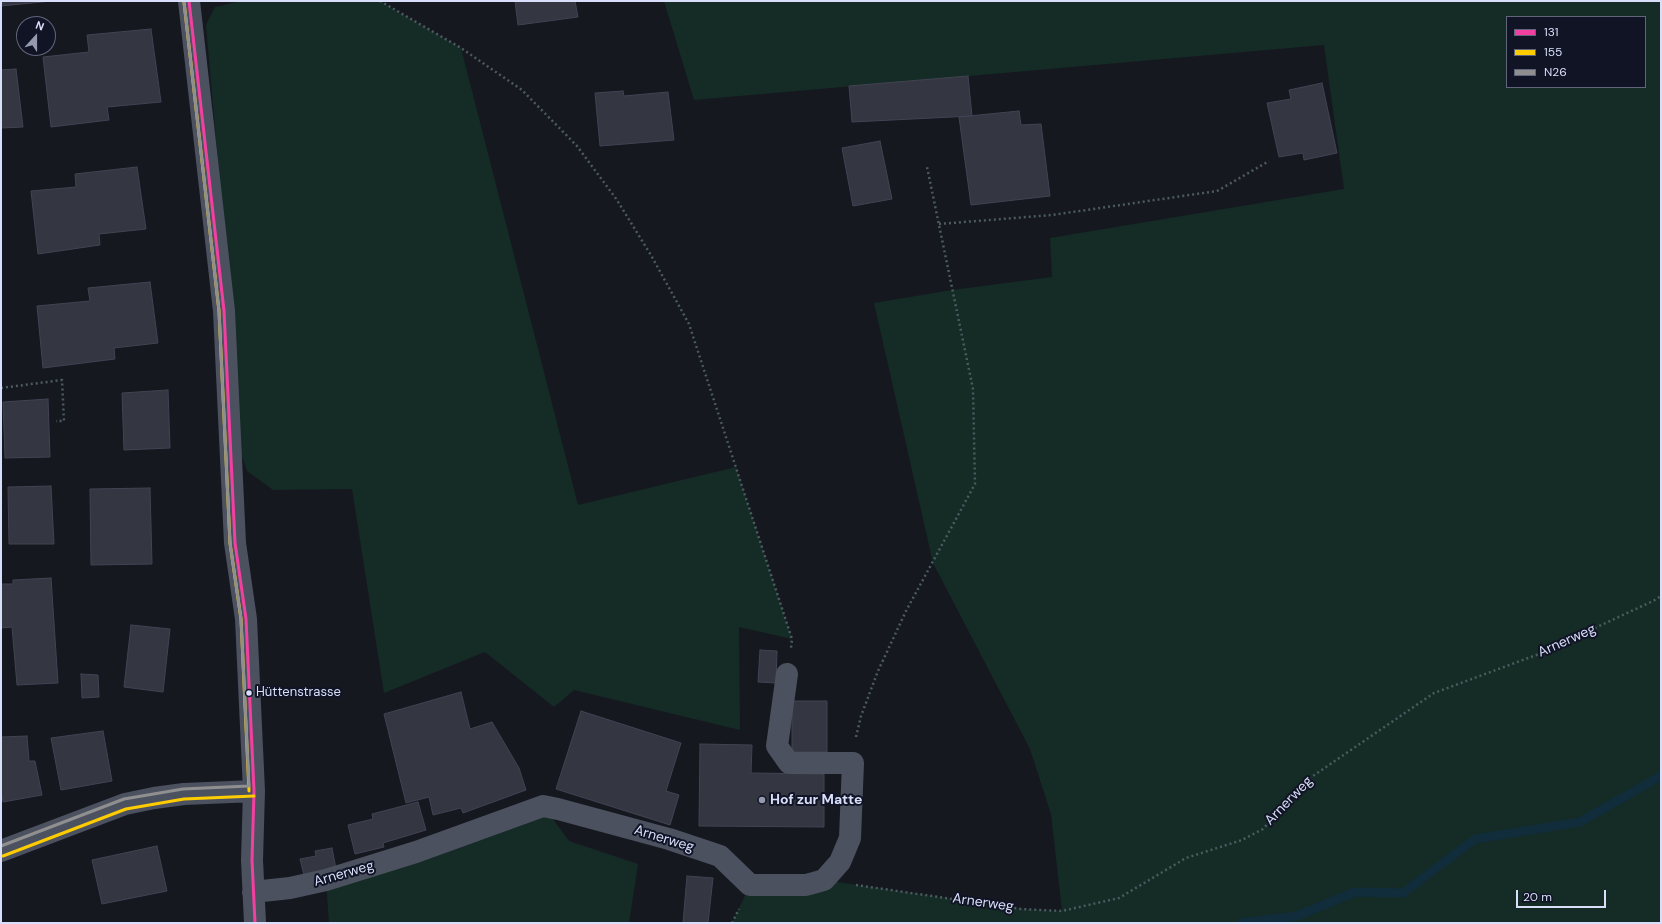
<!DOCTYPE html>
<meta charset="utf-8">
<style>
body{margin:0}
#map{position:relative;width:1662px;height:924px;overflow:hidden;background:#161820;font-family:"DM Sans",sans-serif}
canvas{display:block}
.frame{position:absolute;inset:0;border:2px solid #d9dffb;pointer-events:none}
.legend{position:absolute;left:1506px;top:16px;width:140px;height:72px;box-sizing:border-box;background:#111425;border:1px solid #61657b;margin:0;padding:5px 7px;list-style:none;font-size:12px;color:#d9dffb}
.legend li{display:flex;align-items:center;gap:8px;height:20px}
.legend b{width:20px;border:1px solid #61657b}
.north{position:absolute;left:16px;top:16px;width:40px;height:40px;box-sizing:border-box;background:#111425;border:1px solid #61657b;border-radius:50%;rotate:21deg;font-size:11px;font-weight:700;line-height:16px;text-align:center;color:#d9dffb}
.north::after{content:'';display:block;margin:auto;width:14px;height:18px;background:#9599ae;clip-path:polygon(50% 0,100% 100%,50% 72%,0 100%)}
.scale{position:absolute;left:1516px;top:890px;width:90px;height:18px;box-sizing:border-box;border:2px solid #d9dffb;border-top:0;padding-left:5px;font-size:12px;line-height:14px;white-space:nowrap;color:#d9dffb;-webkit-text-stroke:3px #111425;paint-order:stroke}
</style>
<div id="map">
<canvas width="1662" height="924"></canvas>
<div class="frame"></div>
<ul class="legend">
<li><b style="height:5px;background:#f240a1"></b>131</li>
<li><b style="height:5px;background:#fc0"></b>155</li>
<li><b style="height:5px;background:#8f8f8f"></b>N26</li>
</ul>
<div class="north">N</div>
<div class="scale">20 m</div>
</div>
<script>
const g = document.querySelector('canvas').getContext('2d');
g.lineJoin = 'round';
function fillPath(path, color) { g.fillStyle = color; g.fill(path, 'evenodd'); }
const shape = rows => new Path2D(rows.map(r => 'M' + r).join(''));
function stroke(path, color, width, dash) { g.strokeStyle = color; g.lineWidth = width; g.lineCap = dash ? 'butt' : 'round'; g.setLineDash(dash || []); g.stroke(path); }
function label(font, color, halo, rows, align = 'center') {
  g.font = font + ' "DM Sans",sans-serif'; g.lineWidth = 4; g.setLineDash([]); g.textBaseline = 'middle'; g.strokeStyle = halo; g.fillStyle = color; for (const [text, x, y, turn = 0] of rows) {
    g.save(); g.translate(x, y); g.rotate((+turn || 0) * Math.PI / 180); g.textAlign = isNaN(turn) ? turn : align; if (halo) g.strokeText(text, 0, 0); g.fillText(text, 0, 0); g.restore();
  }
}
fillPath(shape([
 [242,1,380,1,461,48,578,505,736,467,792,639,739,627,740,730,574,690,554,707,485,652,384,693,352,489,273,490,247,471,239,448,235,359,206,25,215,7],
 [664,1,1661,1,1661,923,732,923,750,885,824,880,1021,909,1062,911,1051,814,1030,749,933,563,874,303,952,290,1052,277,1050,238,1344,189,1324,45,694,100],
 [1507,17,1645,17,1645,87,1507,87],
 [543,806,569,841,638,864,629,923,329,923,326,880]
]), '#152b25');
stroke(shape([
 [1241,923,1297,916,1355,892,1403,893,1475,839,1580,822,1661,776]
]), '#112d3c', 9);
const building = shape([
 [1,1,52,1,1,6,1,1],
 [515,1,575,1,578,17,518,25,515,1],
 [151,29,161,102,107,107,109,120,51,127,43,57,89,52,87,35,151,29],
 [16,69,23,127,1,128,1,70,16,69],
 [968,76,972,116,852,122,849,86,968,76],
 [1322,83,1337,153,1304,160,1303,153,1279,157,1267,103,1291,99,1289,90,1322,83],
 [623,91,624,96,668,92,674,140,600,146,595,93,623,91],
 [1019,111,1021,125,1041,124,1050,196,971,205,959,117,1019,111],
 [880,141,892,199,853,206,842,148,880,141],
 [137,167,146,229,99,234,100,245,38,254,31,191,76,187,75,174,137,167],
 [150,282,158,343,114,348,115,359,43,368,37,306,90,301,88,288,150,282],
 [168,390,170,448,124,450,122,393,168,390],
 [48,399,50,457,5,458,3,402,48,399],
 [51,486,54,544,9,544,8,487,51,486],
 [150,488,152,564,91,565,90,489,150,488],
 [51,578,58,683,17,685,12,627,1,628,1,584,13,584,13,580,51,578],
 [131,625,170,629,163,692,124,687,131,625],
 [760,650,777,651,776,683,758,682,760,650],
 [81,674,98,675,99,697,82,698,81,674],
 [461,692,470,729,492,722,519,768,526,790,463,813,461,808,433,815,429,797,406,803,384,714,461,692],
 [792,701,827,701,827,752,792,752,792,701],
 [581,711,681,743,666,791,679,795,670,825,556,789,581,711],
 [103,731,112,781,61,790,51,738,103,731],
 [27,736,29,761,35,761,42,795,3,802,1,791,1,737,27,736],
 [700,744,752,745,751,773,824,774,824,827,699,826,700,744],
 [418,802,426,830,383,843,384,847,355,854,348,825,373,819,372,814,418,802],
 [157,846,167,891,102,904,92,860,157,846],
 [332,848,336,869,304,875,300,859,316,856,315,851,332,848],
 [687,876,713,878,708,923,683,923,687,876]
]);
fillPath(building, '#343642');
stroke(building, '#424353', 1);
stroke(shape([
 [380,1,461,48,522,90,577,146,617,200,652,257,689,324,792,639,791,648],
 [939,224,1052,215,1217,191,1269,161],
 [1,388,62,380,64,421,56,421],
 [856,737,861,716,878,671,906,611,975,484,973,389,927,167],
 [856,885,1021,909,1062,911,1119,898,1186,858,1242,840,1263,829,1310,778,1434,693,1539,654,1653,601,1661,596],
 [732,923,739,909]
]), '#4b5b61', 2.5, [2, 3]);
stroke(shape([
 [189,1,224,311,235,543,246,619,254,791,252,860,255,923],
 [1,851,125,804,154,798,184,794,254,791],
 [253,892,290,888,326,880,416,852,543,806,558,809,669,839,720,856,750,885,806,885,824,880,840,862,850,838,853,763,789,763,777,746,787,674]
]), '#4c5160', 22);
stroke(shape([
 [189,1,224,311,235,543,246,619,254,791,252,860,255,923]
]), '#f240a1', 3);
stroke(shape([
 [184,2,219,311,230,543,241,619,249,791],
 [3,856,126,809,184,799,254,796]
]), '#fc0', 3);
stroke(shape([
 [1,846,124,799,183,789,249,786,241,619,230,543,219,311,184,2]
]), '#8f8f8f', 3);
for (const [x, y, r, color] of [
 [249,693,3.5,"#d9dffb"],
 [762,800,4,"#9599ae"]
]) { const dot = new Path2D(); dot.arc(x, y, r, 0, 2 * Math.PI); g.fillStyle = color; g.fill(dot); stroke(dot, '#111425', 1.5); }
label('13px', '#d9dffb', '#111425', [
 ["Hüttenstrasse",256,693]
], 'left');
label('14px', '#d9dffb', '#111425', [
 ["Arnerweg",1567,641,-24],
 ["Arnerweg",1289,801,-46],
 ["Arnerweg",664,839,17],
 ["Arnerweg",344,874,-16],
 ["Arnerweg",983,903,8]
]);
label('bold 14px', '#d9dffb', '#111425', [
 ["Hof zur Matte",770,800]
], 'left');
</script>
